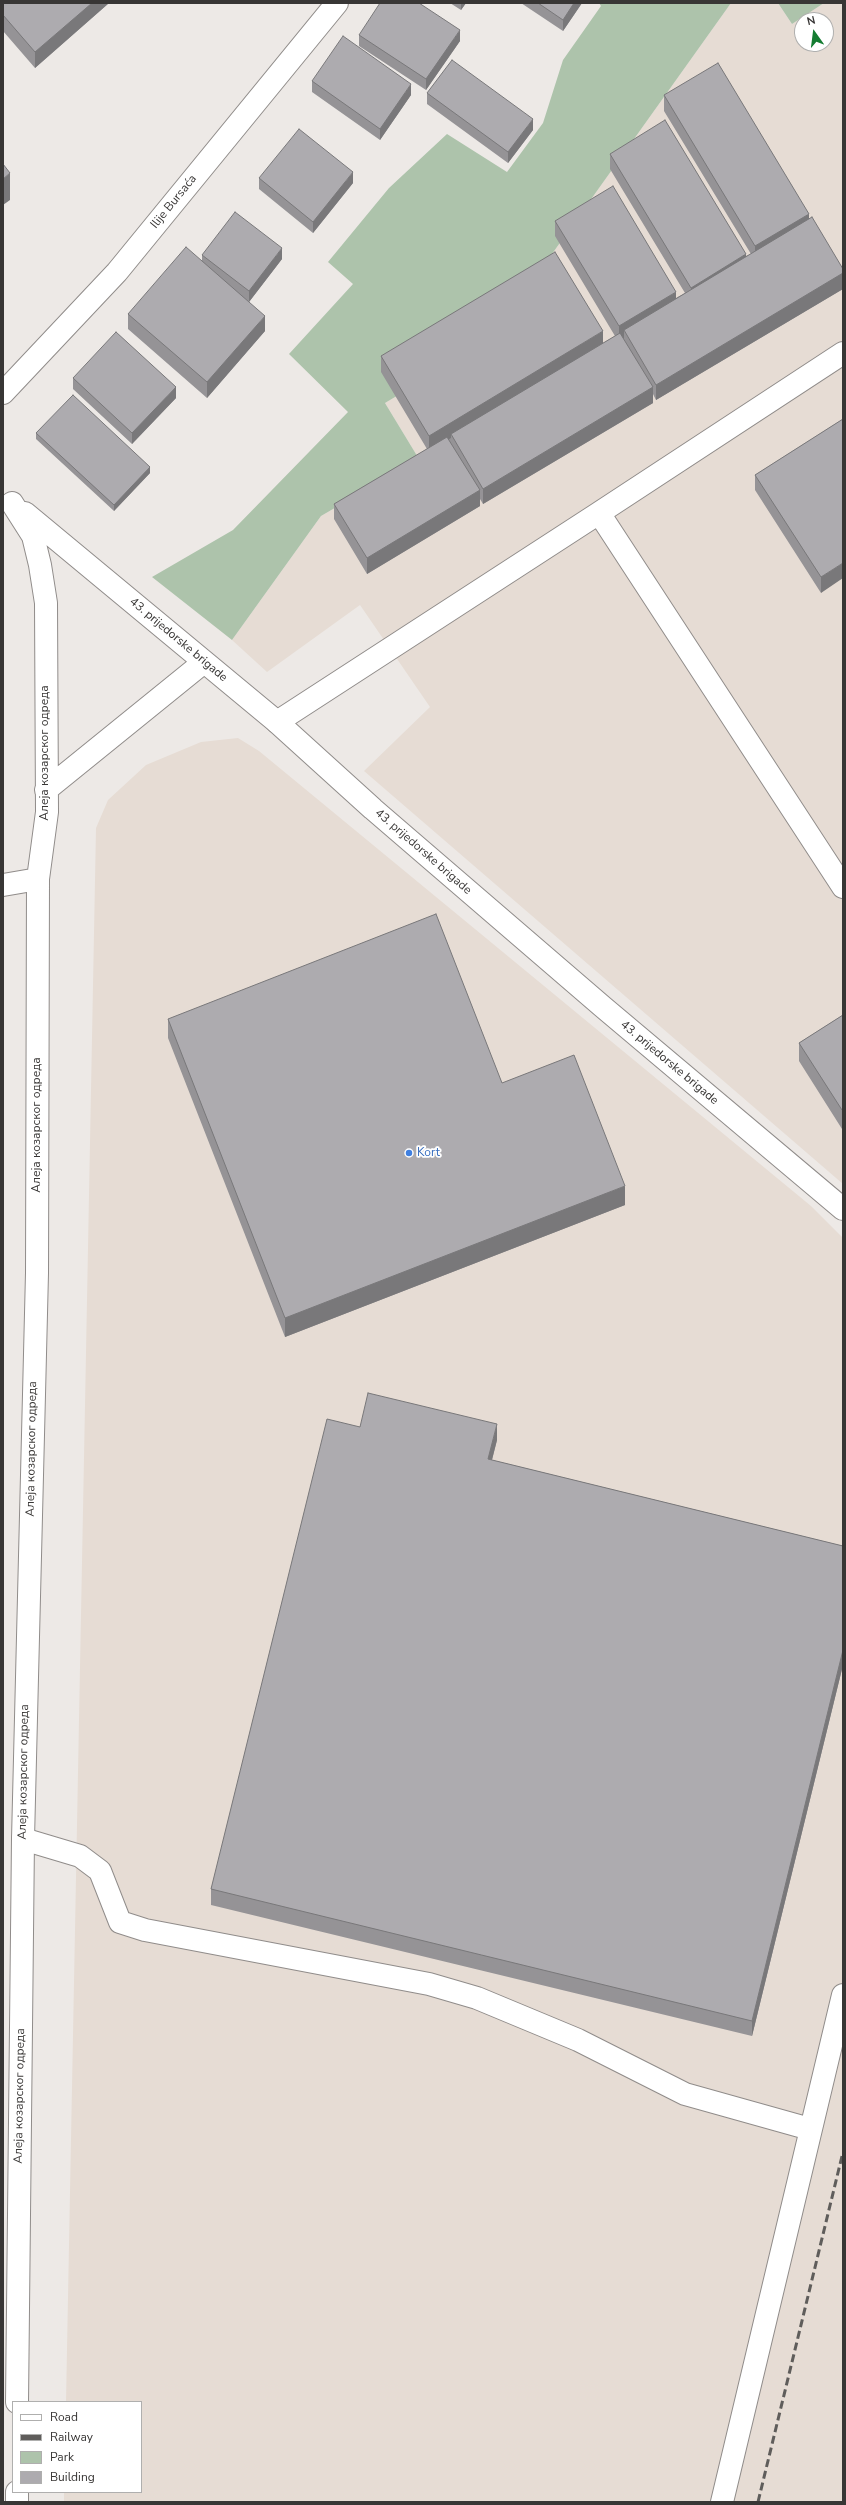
<!DOCTYPE html>
<meta charset="utf-8">
<style>
body{margin:0}
#map{position:relative;width:846px;height:2505px;overflow:hidden;background:#ede9e6;font-family:"Nunito Sans",sans-serif}
canvas{display:block}
.frame{position:absolute;inset:0;border:4px solid #383635;pointer-events:none}
.legend{position:absolute;left:12px;top:2401px;width:130px;height:92px;box-sizing:border-box;background:#fff;border:1px solid #afafae;margin:0;padding:5px 7px;list-style:none;font-size:12px;color:#383635}
.legend li{display:flex;align-items:center;gap:8px;height:20px}
.legend b{width:20px;border:1px solid #afafae}
.north{position:absolute;left:794px;top:12px;width:40px;height:40px;box-sizing:border-box;background:#fff;border:1px solid #afafae;border-radius:50%;rotate:346deg;font-size:11px;font-weight:700;line-height:16px;text-align:center;color:#383635}
.north::after{content:'';display:block;margin:auto;width:14px;height:18px;background:#157d32;clip-path:polygon(50% 0,100% 100%,50% 72%,0 100%)}
</style>
<div id="map">
<canvas width="846" height="2505"></canvas>
<div class="frame"></div>
<ul class="legend">
<li><b style="height:5px;background:#fff"></b>Road</li>
<li><b style="height:5px;background:#5f5d5b"></b>Railway</li>
<li><b style="height:11px;background:#adc3ab"></b>Park</li>
<li><b style="height:11px;background:#adabaf"></b>Building</li>
</ul>
<div class="north">N</div>
</div>
<script>
const g = document.querySelector('canvas').getContext('2d');
g.lineJoin = 'round';
function fillPath(path, color) { g.fillStyle = color; g.fill(path, 'evenodd'); }
const shape = rows => new Path2D(rows.map(r => 'M' + r).join(''));
function stroke(path, color, width, dash) { g.strokeStyle = color; g.lineWidth = width; g.lineCap = dash ? 'butt' : 'round'; g.setLineDash(dash || []); g.stroke(path); }
function label(font, color, halo, rows, align = 'center') {
  g.font = font + ' "Nunito Sans",sans-serif'; g.lineWidth = 3.5; g.setLineDash([]); g.textBaseline = 'middle'; g.strokeStyle = halo; g.fillStyle = color; for (const [text, x, y, turn = 0] of rows) {
    g.save(); g.translate(x, y); g.rotate((+turn || 0) * Math.PI / 180); g.textAlign = isNaN(turn) ? turn : align; if (halo) g.strokeText(text, 0, 0); g.fillText(text, 0, 0); g.restore();
  }
}
fillPath(shape([
 [731,3,778,3,792,24,824,3,843,3,843,1184,364,771,430,707,360,605,267,672,232,640,321,516,419,459,385,403,514,326,537,275],
 [802,20,826,20,826,44,802,44],
 [238,738,259,751,811,1206,843,1238,843,2502,64,2502,64,2492,141,2492,141,2402,66,2402,96,828,108,800,146,765,201,742]
]), '#e6dcd4');
fillPath(shape([
 [599,3,731,3,537,275,514,326,385,403,419,459,321,516,232,640,152,577,233,530,348,412,289,354,353,284,328,262,389,188,447,134,507,172,543,123,563,60,601,6],
 [778,3,824,3,792,24]
]), '#adc3ab');
const service = shape([
 [599,513,843,353],
 [277,722,599,513,843,887],
 [23,1839,80,1856,100,1871,120,1922,145,1930,429,1984,477,1998,578,2040,685,2094,810,2129],
 [722,2502,843,1995]
]);
const minor = shape([
 [3,393,117,272,337,3],
 [12,503,33,536,40,565,46,603,47,812,38,879,37,1273,23,1839,17,2402],
 [25,513,277,722,373,809,603,1007,843,1209],
 [46,790,204,662],
 [3,885,38,879],
 [17,2502,17,2492]
]);
stroke(service, '#908c8a', 24);
stroke(minor, '#908c8a', 24);
stroke(service, '#fff', 22);
stroke(minor, '#fff', 22);
stroke(shape([
 [758,2502,843,2152]
]), '#5f5d5b', 3, [8, 4]);
fillPath(shape([
 [5,3,109,3,35,68,3,31,3,5],
 [450,3,466,3,461,10],
 [521,3,582,3,563,31],
 [359,35,460,41,426,90,359,46],
 [312,81,411,95,380,140,312,92],
 [427,93,533,130,508,163,427,104],
 [664,95,809,219,843,269,843,289,656,400,653,394,653,403,483,504,480,499,480,506,367,574,334,519,334,504,427,449,381,372,381,356,603,343,615,336,555,236,555,221,676,298,685,293,610,169,610,154,746,256,751,254,664,111],
 [259,178,353,183,313,233,259,189],
 [202,255,282,259,249,302,265,331,207,398,128,329,128,314,202,260],
 [73,378,176,398,132,444,73,389],
 [843,419,821,593,755,490,755,475],
 [36,433,150,473,114,511,36,439],
 [843,1015,843,1129,842,1129,799,1061,799,1043],
 [168,1019,502,1083,625,1205,285,1337,168,1038],
 [360,1427,497,1440,492,1460,843,1546,843,1665,752,2036,211,1905,211,1889]
]), '#959396');
fillPath(shape([
 [92,3,109,3,35,68,35,52],
 [461,3,466,3,461,10],
 [574,3,582,3,563,31,563,20],
 [460,30,460,41,426,90,426,79],
 [411,84,411,95,380,140,380,129],
 [533,119,533,130,508,163,508,152],
 [353,172,353,183,313,233,313,222],
 [10,173,10,200,3,205,3,179],
 [809,214,809,229,755,262,755,246],
 [282,248,282,259,249,302,249,291],
 [746,254,746,270,691,303,691,288],
 [843,273,843,289,656,400,656,385],
 [676,292,676,307,624,330,624,338,619,341,619,326],
 [265,316,265,331,207,398,207,382],
 [603,331,603,347,451,434,451,438,429,451,429,436],
 [176,387,176,398,132,444,132,433],
 [653,387,653,403,483,504,483,489],
 [150,467,150,473,114,511,114,505],
 [480,490,480,506,367,574,367,558],
 [843,563,843,578,821,593,821,577],
 [842,1110,843,1110,843,1129,842,1129],
 [625,1186,625,1205,285,1337,285,1318],
 [497,1424,497,1440,488,1475,488,1459],
 [843,1650,843,1665,752,2036,752,2021]
]), '#79787a');
const building = shape([
 [5,3,92,3,35,52,3,15,3,5,5,3],
 [380,3,419,3,460,30,426,79,359,35,380,3],
 [538,3,574,3,563,20,538,3],
 [343,36,411,84,380,129,312,81,343,36],
 [452,60,533,119,508,152,427,93,452,60],
 [718,63,809,214,755,246,664,95,718,63],
 [665,120,746,254,691,288,610,154,665,120],
 [299,129,353,172,313,222,259,178,299,129],
 [3,164,10,173,3,179,3,164],
 [613,186,676,292,619,326,555,221,613,186],
 [235,212,282,248,249,291,202,255,235,212],
 [812,217,843,269,843,273,656,385,624,330,812,217],
 [186,247,265,316,207,382,128,314,186,247],
 [555,252,603,331,429,436,381,356,555,252],
 [116,332,176,387,132,433,73,378,116,332],
 [620,333,653,387,483,489,451,434,620,333],
 [73,395,150,467,114,505,36,433,73,395],
 [843,419,843,563,821,577,755,475,843,419],
 [447,437,480,490,367,558,334,504,447,437],
 [436,914,502,1083,574,1055,625,1186,285,1318,168,1019,436,914],
 [843,1015,843,1110,842,1110,799,1043,843,1015],
 [368,1393,497,1424,488,1459,843,1546,843,1650,752,2021,211,1889,327,1419,360,1427,368,1393]
]);
fillPath(building, '#adabaf');
stroke(building, '#79787a', 1);
for (const [x, y, r, color] of [
 [409,1153,4,"#3f7fe0"]
]) { const dot = new Path2D(); dot.arc(x, y, r, 0, 2 * Math.PI); g.fillStyle = color; g.fill(dot); stroke(dot, '#fff', 1.5); }
label('12px', '#383635', '#fff', [
 ["Ilije Bursaća",174,202,-51],
 ["43. prijedorske brigade",178,640,40],
 ["Алеја козарског одреда",45,753,-90],
 ["43. prijedorske brigade",423,852,41],
 ["43. prijedorske brigade",669,1063,40],
 ["Алеја козарског одреда",37,1125,-90],
 ["Алеја козарског одреда",32,1449,-89],
 ["Алеја козарског одреда",24,1772,-89],
 ["Алеја козарског одреда",20,2096,-89]
]);
label('12px', '#366cbe', '#fff', [
 ["Kort",417,1153]
], 'left');
</script>
